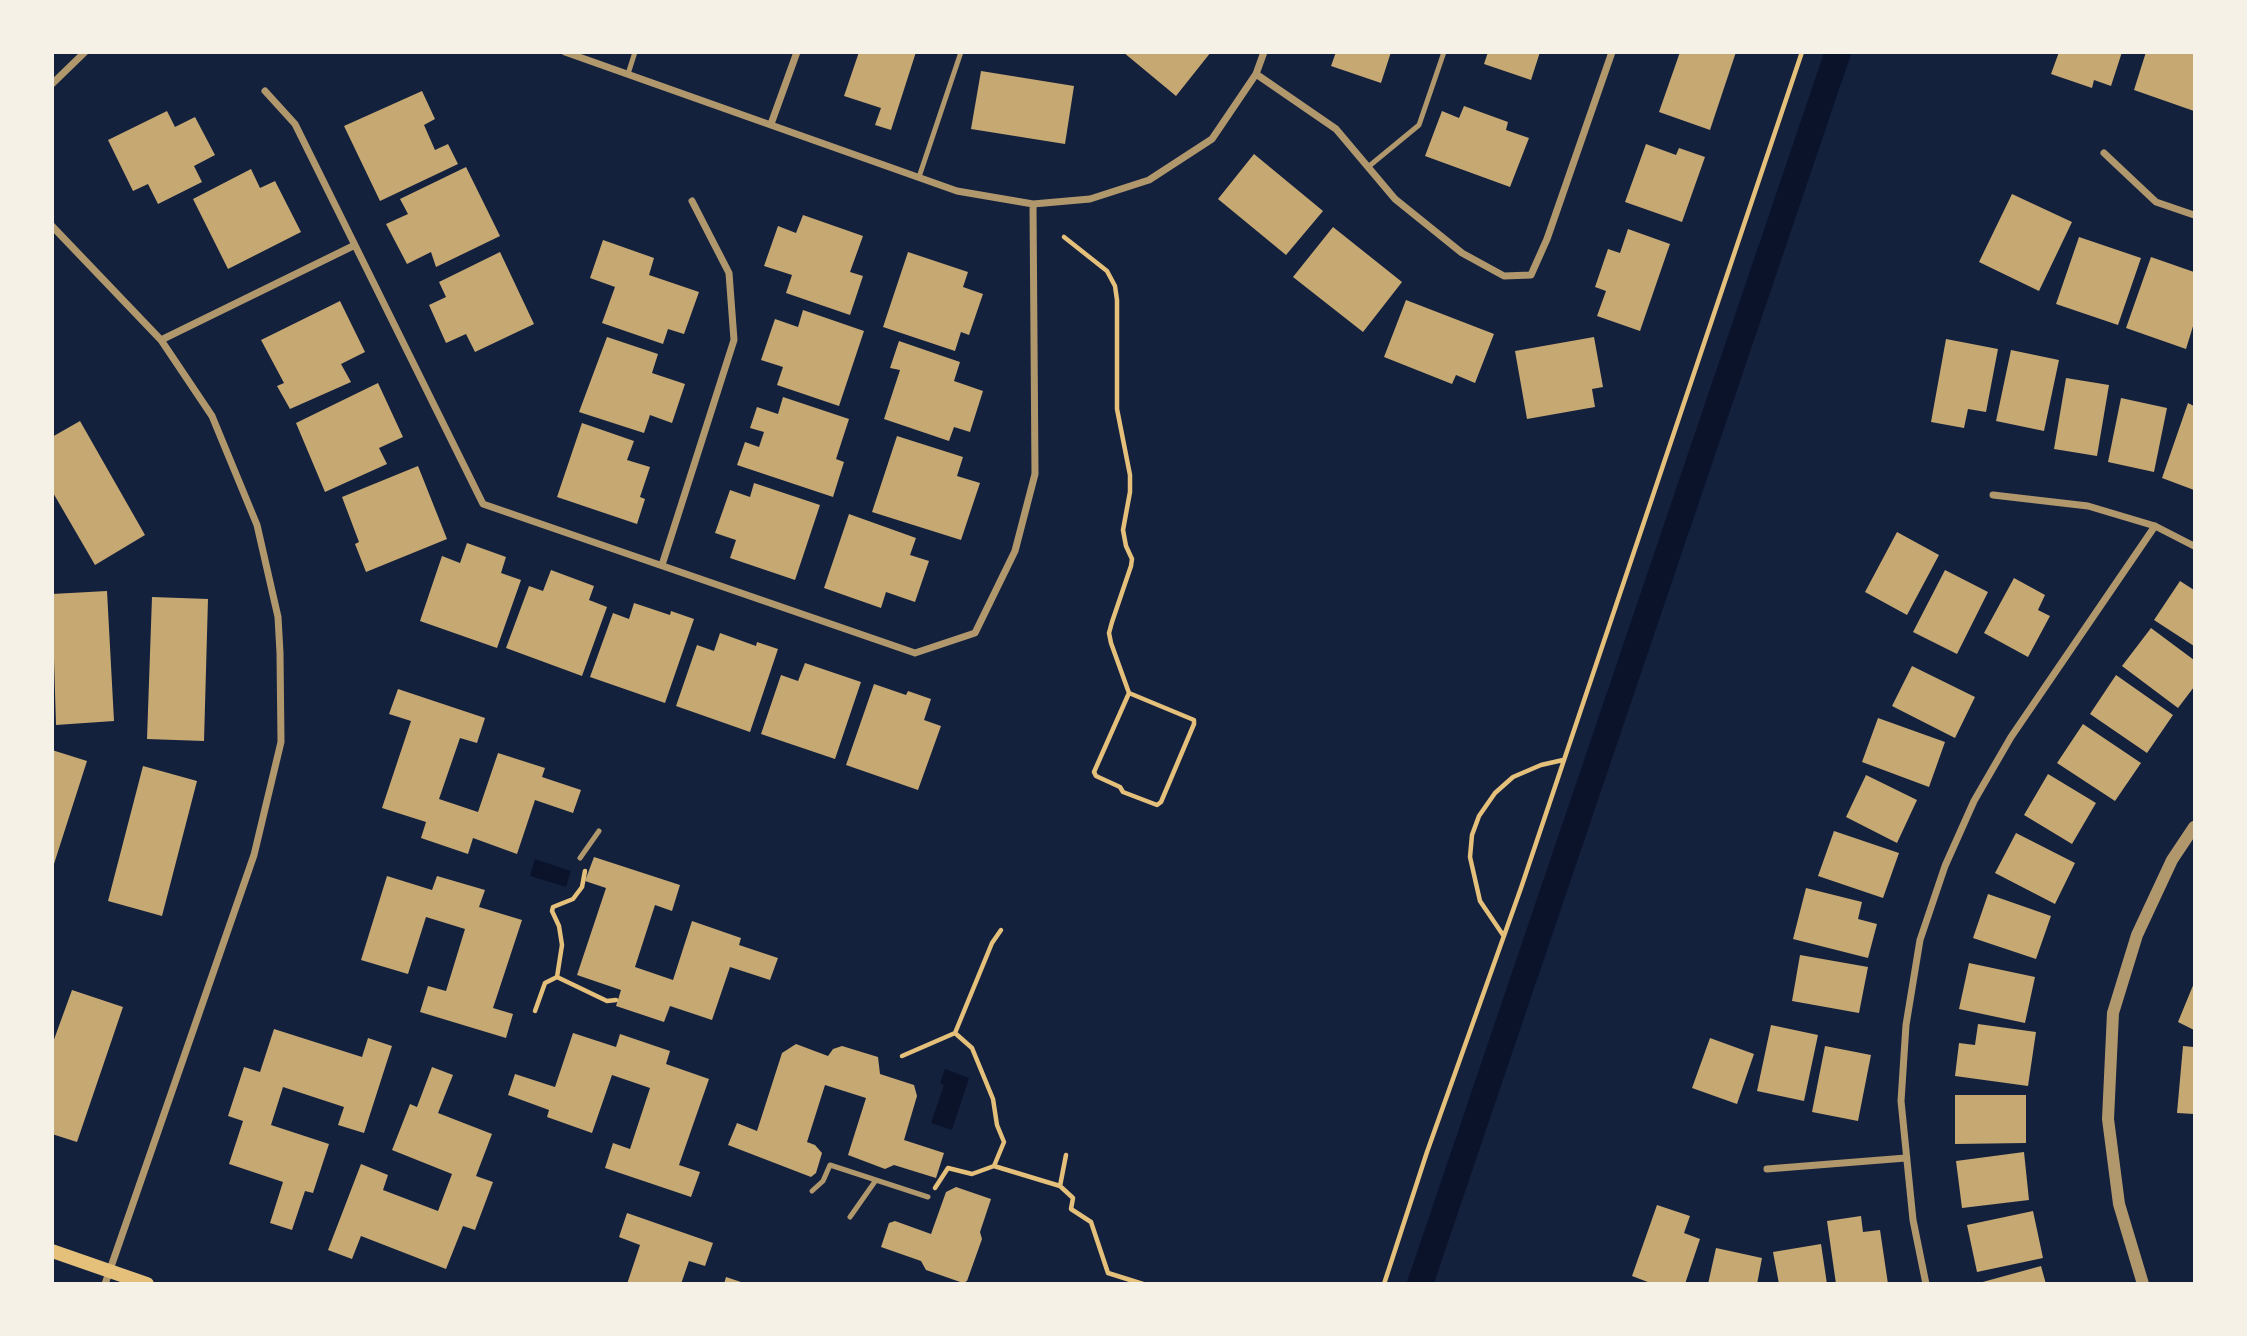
<!DOCTYPE html>
<style>
body{margin:0}
#map{position:relative;width:2247px;height:1336px;overflow:hidden;background:#14213d;font-family:"Golos Text",sans-serif}
canvas{display:block}
.frame{position:absolute;inset:0;border:54px solid #f6f1e7;pointer-events:none}
</style>
<div id="map">
<canvas width="2247" height="1336"></canvas>
<div class="frame"></div>
</div>
<script>
const g = document.querySelector('canvas').getContext('2d');
g.lineJoin = 'round';
function fillPath(path, color) { g.fillStyle = color; g.fill(path, 'evenodd'); }
const shape = rows => new Path2D(rows.map(r => 'M' + r).join(''));
function stroke(path, color, width, dash) { g.strokeStyle = color; g.lineWidth = width; g.lineCap = dash ? 'butt' : 'round'; g.setLineDash(dash || []); g.stroke(path); }
fillPath(shape([
 [535,859,571,871,566,887,530,876],
 [945,1069,969,1078,952,1130,931,1123,944,1085,940,1083]
]), '#0b132b');
stroke(shape([
 [1420,1284,1838,52]
]), '#0b132b', 26);
fillPath(shape([
 [859,52,916,52,891,130,875,125,881,108,844,96],
 [1123,52,1211,52,1176,96],
 [1336,52,1391,52,1381,83,1331,66],
 [1488,52,1540,52,1531,80,1484,64],
 [1680,52,1736,52,1710,130,1659,112],
 [2059,52,2122,52,2111,86,2094,80,2092,88,2051,74],
 [2146,52,2194,52,2194,111,2134,90],
 [981,71,1074,86,1065,144,971,129],
 [422,91,435,119,424,125,435,150,448,144,458,164,380,201,344,126],
 [1464,106,1508,122,1506,130,1529,138,1510,187,1425,156,1442,111,1459,118],
 [167,111,175,127,195,117,215,155,194,166,202,182,158,204,148,184,133,191,108,140],
 [1646,144,1676,155,1679,148,1705,157,1682,222,1625,202],
 [1254,154,1323,211,1286,255,1218,199],
 [466,167,500,236,436,267,431,252,407,264,386,224,408,214,400,199],
 [251,169,260,188,275,181,301,232,228,269,193,199],
 [2012,194,2072,222,2039,291,1979,262],
 [803,215,863,236,850,272,863,276,850,315,786,293,792,275,764,266,778,226,796,233],
 [1333,227,1402,282,1363,332,1293,277],
 [1628,229,1670,244,1640,331,1597,316,1606,291,1595,287,1608,249,1620,253],
 [2079,237,2141,258,2118,325,2056,304],
 [603,240,654,258,649,275,699,292,684,334,668,329,663,344,602,323,615,287,590,278],
 [500,252,534,324,475,352,466,334,446,343,429,305,446,297,439,282],
 [908,252,968,272,963,287,983,294,969,335,961,332,955,351,883,327],
 [2151,257,2194,272,2194,323,2186,349,2126,328],
 [1406,300,1494,334,1475,383,1456,375,1452,384,1384,357],
 [340,301,365,352,341,364,351,382,290,409,277,386,284,383,261,340],
 [803,310,864,331,839,406,777,385,783,367,761,360,775,319,798,327],
 [607,337,658,354,652,373,685,384,672,423,650,415,644,433,579,412],
 [1594,337,1603,387,1592,389,1595,407,1527,419,1515,351],
 [1946,339,1998,349,1986,412,1968,409,1964,428,1931,422],
 [899,341,960,362,954,381,983,391,970,432,954,427,949,441,884,419,900,370,890,368],
 [2011,350,2059,360,2044,431,1996,421],
 [2066,378,2109,385,2097,456,2054,449],
 [378,383,403,437,379,448,387,464,325,492,296,423],
 [783,397,849,419,836,459,844,462,833,497,737,465,745,442,759,447,764,432,750,428,757,407,778,414],
 [2121,398,2167,408,2154,472,2108,462],
 [2188,403,2194,406,2194,490,2162,478],
 [80,421,145,535,95,565,52,491,52,437],
 [582,423,634,441,627,460,650,467,640,497,645,499,637,524,557,497],
 [897,436,963,457,957,476,980,483,961,540,872,512],
 [418,466,447,539,366,572,355,544,359,542,342,497],
 [754,483,820,505,795,580,730,558,736,540,715,533,730,490,750,497],
 [849,514,916,538,910,555,929,561,915,602,886,592,881,608,824,588],
 [1897,532,1939,555,1907,615,1865,592],
 [467,543,506,557,501,573,521,580,497,648,420,621,442,556,460,563],
 [551,570,594,586,589,600,607,607,582,676,506,648,529,586,543,591],
 [1945,570,1988,592,1957,654,1913,632],
 [2014,578,2045,595,2038,610,2050,616,2028,657,1984,633],
 [2180,581,2194,590,2194,646,2154,620],
 [107,591,114,721,56,725,52,594],
 [152,597,208,599,204,741,147,739],
 [634,603,670,615,671,611,694,619,665,703,590,677,613,613,629,619],
 [2151,628,2194,660,2194,687,2178,708,2122,666],
 [720,633,756,646,757,642,778,649,750,732,676,706,697,645,714,651],
 [805,663,861,682,835,759,761,734,781,675,798,681],
 [1912,666,1975,697,1955,738,1892,706],
 [2116,675,2173,715,2147,753,2090,714],
 [874,684,906,695,908,691,931,699,924,720,941,726,918,790,846,765],
 [398,689,485,718,477,743,460,738,439,799,478,812,498,753,545,768,542,777,581,790,573,813,535,800,517,854,473,838,468,854,421,838,426,822,382,808,411,721,389,714],
 [1878,718,1945,742,1929,787,1862,762],
 [2083,724,2141,763,2115,801,2057,763],
 [52,750,87,761,53,867,52,867],
 [143,766,197,781,162,916,108,901],
 [2048,774,2096,803,2072,844,2024,815],
 [1866,775,1917,800,1897,843,1846,817],
 [1834,831,1899,853,1883,898,1818,876],
 [2016,833,2075,863,2055,904,1995,873],
 [594,857,680,885,672,911,655,905,635,967,673,980,692,921,741,938,739,945,778,958,770,980,730,967,712,1020,670,1006,664,1022,616,1006,621,990,577,975,606,888,585,881],
 [387,876,432,890,437,876,485,890,479,907,522,920,493,1008,513,1014,506,1038,420,1012,428,986,446,991,465,929,426,917,408,974,361,960],
 [1806,888,1862,902,1858,919,1877,924,1868,958,1793,939],
 [1988,894,2051,916,2036,959,1973,938],
 [1800,955,1868,967,1859,1013,1792,1001],
 [1969,963,2035,977,2025,1023,1959,1009],
 [2194,983,2194,1030,2178,1022],
 [72,990,123,1007,77,1142,52,1134,52,1045],
 [1978,1024,2036,1032,2028,1086,1955,1076,1959,1043,1975,1045],
 [1771,1025,1818,1035,1804,1101,1757,1091],
 [274,1029,362,1057,368,1038,392,1046,364,1133,338,1125,344,1107,283,1087,271,1125,329,1144,313,1193,305,1191,292,1230,270,1223,283,1182,229,1164,243,1121,228,1116,244,1067,260,1072],
 [573,1033,616,1047,620,1034,670,1051,666,1064,709,1079,679,1165,700,1172,691,1197,605,1168,613,1143,630,1149,650,1088,612,1075,592,1133,547,1117,549,1110,508,1095,515,1074,555,1087],
 [1710,1038,1754,1054,1737,1104,1692,1088],
 [796,1044,828,1056,833,1049,842,1046,878,1057,880,1074,914,1085,917,1096,904,1140,944,1153,936,1178,894,1165,885,1169,848,1155,866,1098,825,1085,807,1142,815,1145,822,1153,816,1173,811,1177,728,1145,737,1123,757,1131,782,1053],
 [1825,1046,1871,1055,1858,1121,1812,1112],
 [2183,1046,2194,1047,2194,1114,2177,1113],
 [432,1067,453,1075,438,1113,492,1134,476,1176,493,1182,475,1230,463,1226,446,1269,361,1236,352,1259,328,1250,361,1164,388,1175,383,1190,438,1211,452,1174,392,1150,410,1104,417,1107],
 [1955,1095,2026,1095,2026,1143,1955,1144],
 [2024,1152,2029,1200,1962,1208,1956,1161],
 [956,1187,991,1199,980,1232,982,1239,967,1281,963,1283,926,1270,921,1261,881,1247,889,1223,895,1221,931,1234,946,1192],
 [1657,1205,1690,1216,1684,1233,1700,1239,1685,1284,1653,1284,1632,1276],
 [2033,1211,2043,1258,1977,1272,1967,1225],
 [627,1213,713,1243,705,1266,689,1261,681,1284,627,1284,640,1245,619,1237],
 [1861,1216,1863,1232,1880,1230,1888,1284,1836,1284,1827,1221],
 [1821,1244,1827,1284,1779,1284,1773,1252],
 [1716,1248,1762,1258,1757,1284,1708,1284],
 [2041,1266,2046,1284,1979,1284,1979,1283],
 [726,1277,744,1283,744,1284,724,1284]
]), '#c6a872');
stroke(shape([
 [1064,237,1107,271,1115,286,1117,300,1117,409,1130,475,1130,492,1123,530,1126,546,1132,559,1131,566,1112,622,1109,633,1111,643,1129,693,1194,720,1194,724,1161,802,1157,805,1123,792,1120,787,1096,776,1094,772,1129,693],
 [1503,935,1480,901,1470,857,1472,835,1479,816,1495,793,1513,777,1541,765,1563,760],
 [557,977,562,945,559,926,552,911,553,907,573,899,582,887,585,871],
 [557,977,607,1001,616,1000],
 [535,1011,545,983,557,977],
 [902,1056,955,1033],
 [994,1166,1060,1186,1066,1155],
 [1060,1186,1073,1198,1071,1209,1091,1222,1108,1273,1143,1284],
 [935,1188,948,1168,972,1174,994,1166,1004,1142,997,1125,993,1099,972,1048,955,1033,992,943,1001,930],
 [1384,1284,1427,1152,1521,888,1802,52]
]), '#e5c07b', 4.5);
stroke(shape([
 [628,74,635,52],
 [1368,167,1419,125,1444,52],
 [919,177,961,52],
 [580,858,599,831],
 [812,1191,823,1181,830,1165,876,1180],
 [850,1217,876,1180,928,1197]
]), '#b1986c', 5);
stroke(shape([
 [565,52,957,191,1033,204,1090,199,1149,180,1212,139,1256,74,1264,52],
 [1256,74,1336,129,1395,199,1462,253,1504,276,1531,275,1547,239,1612,52],
 [52,84,85,52],
 [265,91,295,124,483,504,915,653,975,633,1015,551,1035,474,1033,204],
 [771,124,797,52],
 [2104,153,2156,202,2194,215],
 [52,226,161,340,212,416,257,525,278,617,280,653,281,742,254,855,105,1284],
 [161,340,353,246],
 [1993,495,2088,506,2155,526,2194,546],
 [662,565,734,340,729,273,692,201],
 [1767,1169,1906,1158],
 [1926,1284,1913,1220,1901,1101,1906,1025,1920,940,1945,866,1974,801,2011,737,2155,526]
]), '#b1986c', 7);
stroke(shape([
 [2143,1284,2119,1204,2108,1119,2113,1013,2137,935,2172,860,2194,827]
]), '#b1986c', 12);
stroke(shape([
 [52,1251,147,1284]
]), '#e5c07b', 14);
</script>
